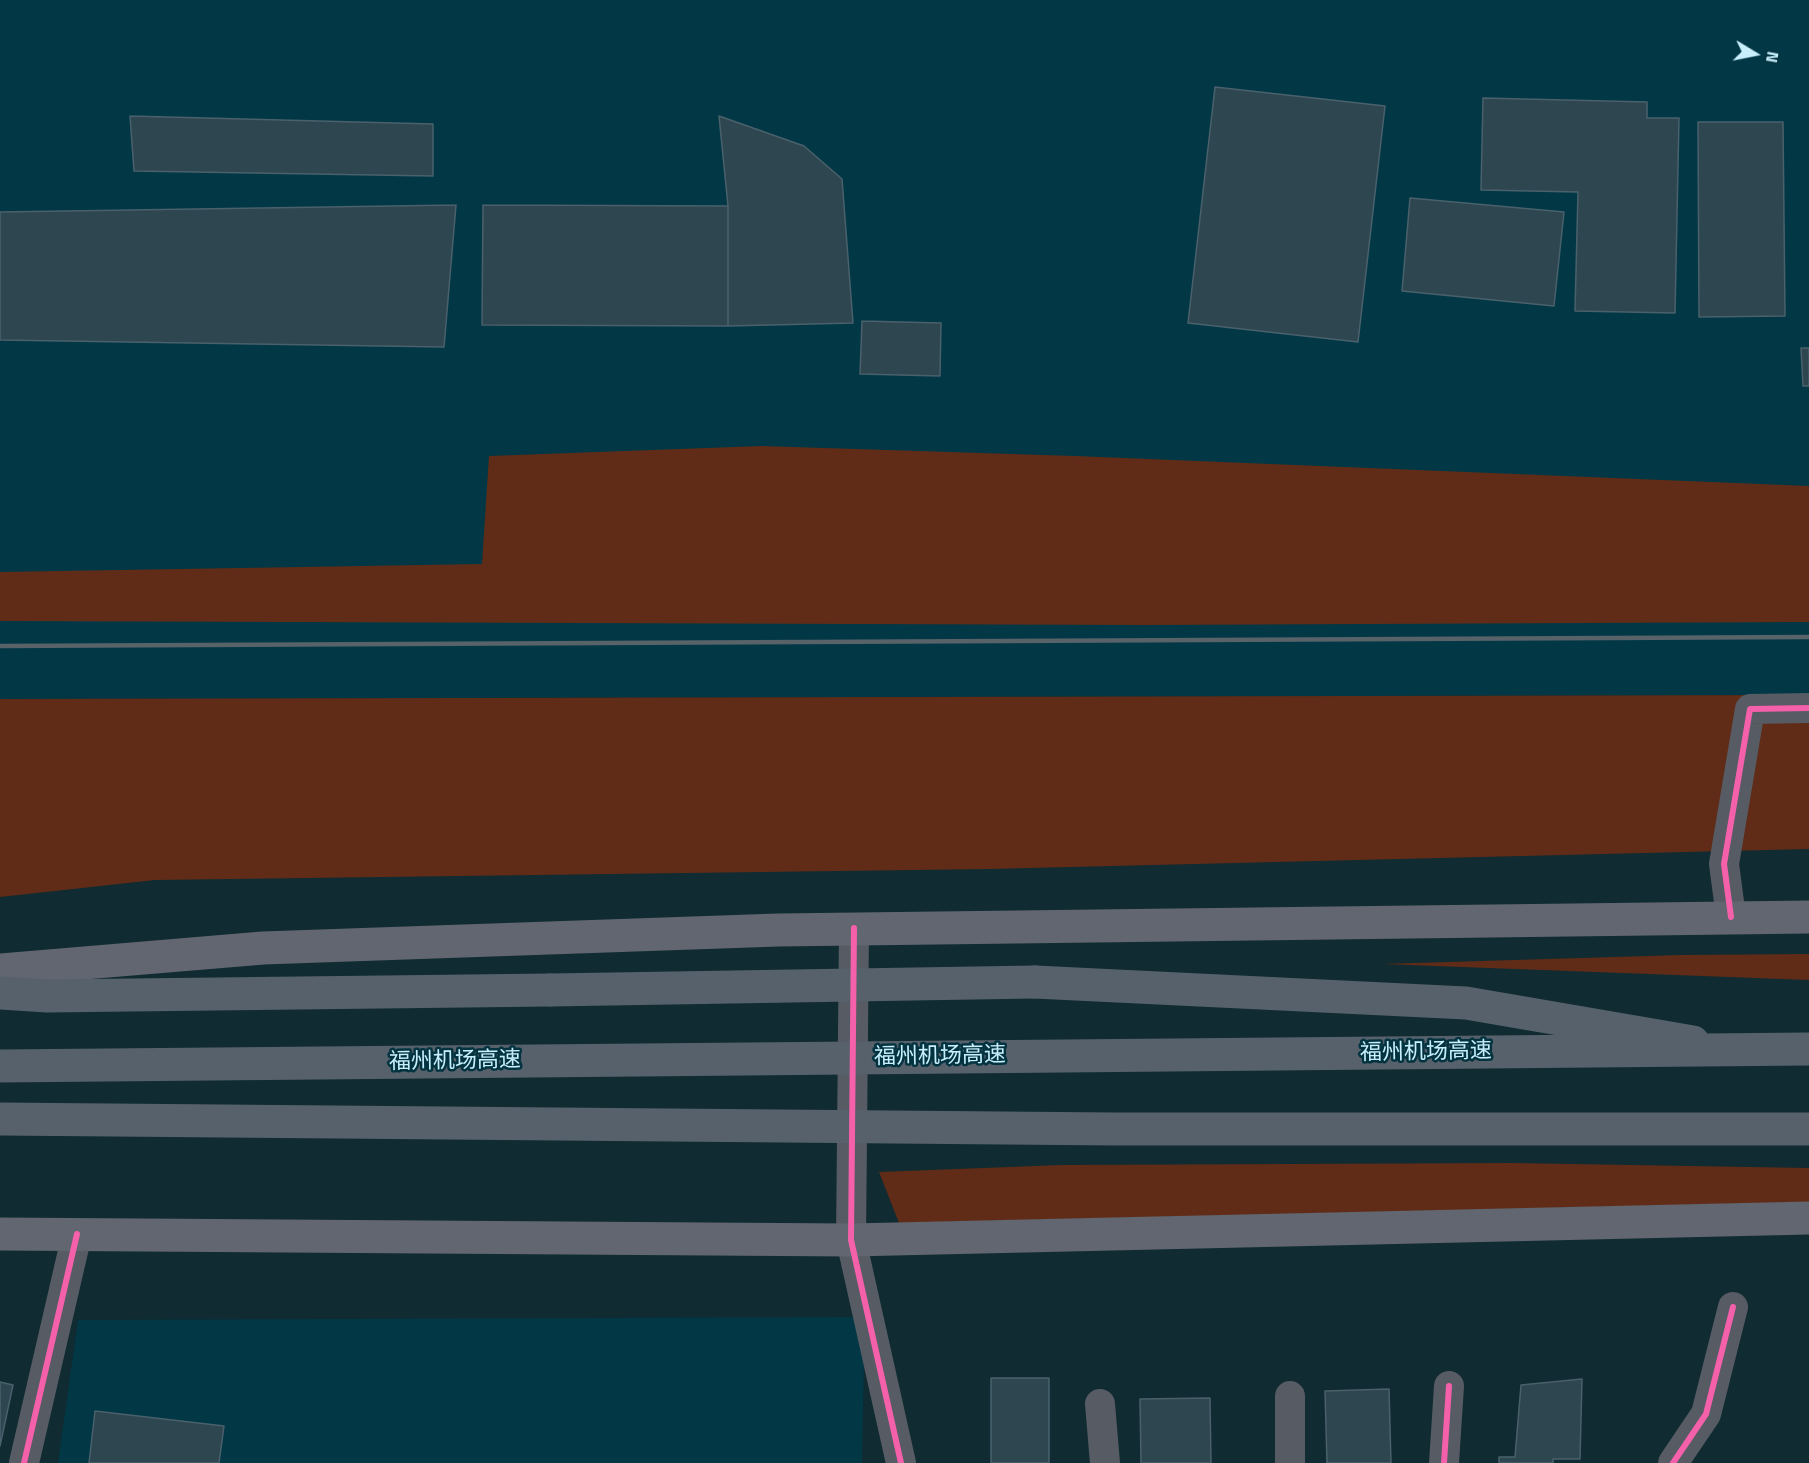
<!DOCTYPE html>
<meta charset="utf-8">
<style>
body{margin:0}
#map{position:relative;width:1809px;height:1463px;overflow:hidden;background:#102b31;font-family:"Titillium Web",sans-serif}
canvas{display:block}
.north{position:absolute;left:1725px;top:24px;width:60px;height:60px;-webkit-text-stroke:4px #02333f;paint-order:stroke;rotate:100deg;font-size:16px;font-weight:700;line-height:24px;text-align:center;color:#c9effd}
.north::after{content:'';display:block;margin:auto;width:21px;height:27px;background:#c9effd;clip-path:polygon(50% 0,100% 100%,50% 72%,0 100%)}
</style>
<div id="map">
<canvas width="1809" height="1463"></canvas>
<div class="north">N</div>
</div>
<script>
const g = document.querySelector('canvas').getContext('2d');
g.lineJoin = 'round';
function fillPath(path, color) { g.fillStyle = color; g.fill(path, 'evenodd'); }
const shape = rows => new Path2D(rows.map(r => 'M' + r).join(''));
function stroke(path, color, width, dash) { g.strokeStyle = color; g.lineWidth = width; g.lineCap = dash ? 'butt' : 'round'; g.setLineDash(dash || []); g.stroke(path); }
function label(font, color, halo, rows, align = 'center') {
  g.font = font + ' "Titillium Web","Noto Sans SC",sans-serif'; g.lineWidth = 5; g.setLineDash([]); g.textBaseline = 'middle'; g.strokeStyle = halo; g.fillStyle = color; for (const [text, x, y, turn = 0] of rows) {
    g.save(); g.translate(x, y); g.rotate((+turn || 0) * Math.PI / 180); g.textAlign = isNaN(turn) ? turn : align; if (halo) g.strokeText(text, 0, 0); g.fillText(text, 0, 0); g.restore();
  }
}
fillPath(shape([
 [0,0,1809,0,1809,695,0,699],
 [857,1317,864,1357,862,1463,58,1463,78,1320]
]), '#023845');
fillPath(shape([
 [761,446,1075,456,1809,486,1809,622,1144,625,0,621,0,572,482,564,489,456],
 [1809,695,1809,849,989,869,155,880,0,897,0,699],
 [1809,954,1809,980,1382,964,1681,955],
 [1512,1163,1809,1168,1809,1202,899,1223,879,1172,1062,1165]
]), '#602c17');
const building = shape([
 [1215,87,1385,106,1358,342,1188,323,1215,87],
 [1483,98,1647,102,1647,118,1679,118,1675,313,1575,311,1578,192,1481,190,1483,98],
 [130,116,433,124,433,176,134,171,130,116],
 [719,116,804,146,842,179,853,323,728,326,728,206,719,116],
 [1698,122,1783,122,1785,316,1699,317,1698,122],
 [1410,198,1564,212,1554,306,1402,291,1410,198],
 [456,205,444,347,0,340,0,212,456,205],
 [483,205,728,206,728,326,482,325,483,205],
 [862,321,941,323,940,376,860,374,862,321],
 [1801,348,1809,348,1809,386,1803,386,1801,348],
 [991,1378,1049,1378,1049,1463,991,1463,991,1378],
 [1582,1379,1580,1459,1553,1459,1553,1463,1499,1463,1499,1457,1515,1457,1521,1385,1582,1379],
 [0,1382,13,1385,0,1446,0,1382],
 [1389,1389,1391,1463,1327,1463,1325,1391,1389,1389],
 [1210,1398,1211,1463,1141,1463,1140,1399,1210,1398],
 [95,1411,224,1426,219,1463,89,1463,95,1411]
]);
fillPath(building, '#2e4650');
stroke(building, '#4a616c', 1.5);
stroke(shape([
 [1731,917,1724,864,1750,709,1809,708],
 [854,928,851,1240,901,1463],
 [1290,1396,1290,1463],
 [1100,1404,1105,1463],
 [24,1463,77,1234],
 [1444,1463,1449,1386],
 [1673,1463,1706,1414,1733,1307]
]), '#575b64', 30);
stroke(shape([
 [0,970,263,948,778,930,1809,917],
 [0,1234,851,1240,1809,1218]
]), '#626670', 33);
stroke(shape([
 [1035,982,1466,1003,1693,1042],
 [0,993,47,996,550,990]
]), '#56616c', 33);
stroke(shape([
 [0,646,1809,637]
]), '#576269', 4.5);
stroke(shape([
 [550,990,1035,982],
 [0,1066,1809,1049],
 [0,1119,1115,1129,1809,1129]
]), '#56616c', 33);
stroke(shape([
 [1731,917,1724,864,1750,709,1809,708],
 [854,928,851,1240,901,1463],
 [24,1463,77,1234],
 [1444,1463,1449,1386],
 [1673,1463,1706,1414,1733,1307]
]), '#f560ab', 6);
label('22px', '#c9effd', '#02333f', [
 ["福州机场高速",1426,1053,-1],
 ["福州机场高速",940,1057,-1],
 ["福州机场高速",455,1062,-1]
]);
</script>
